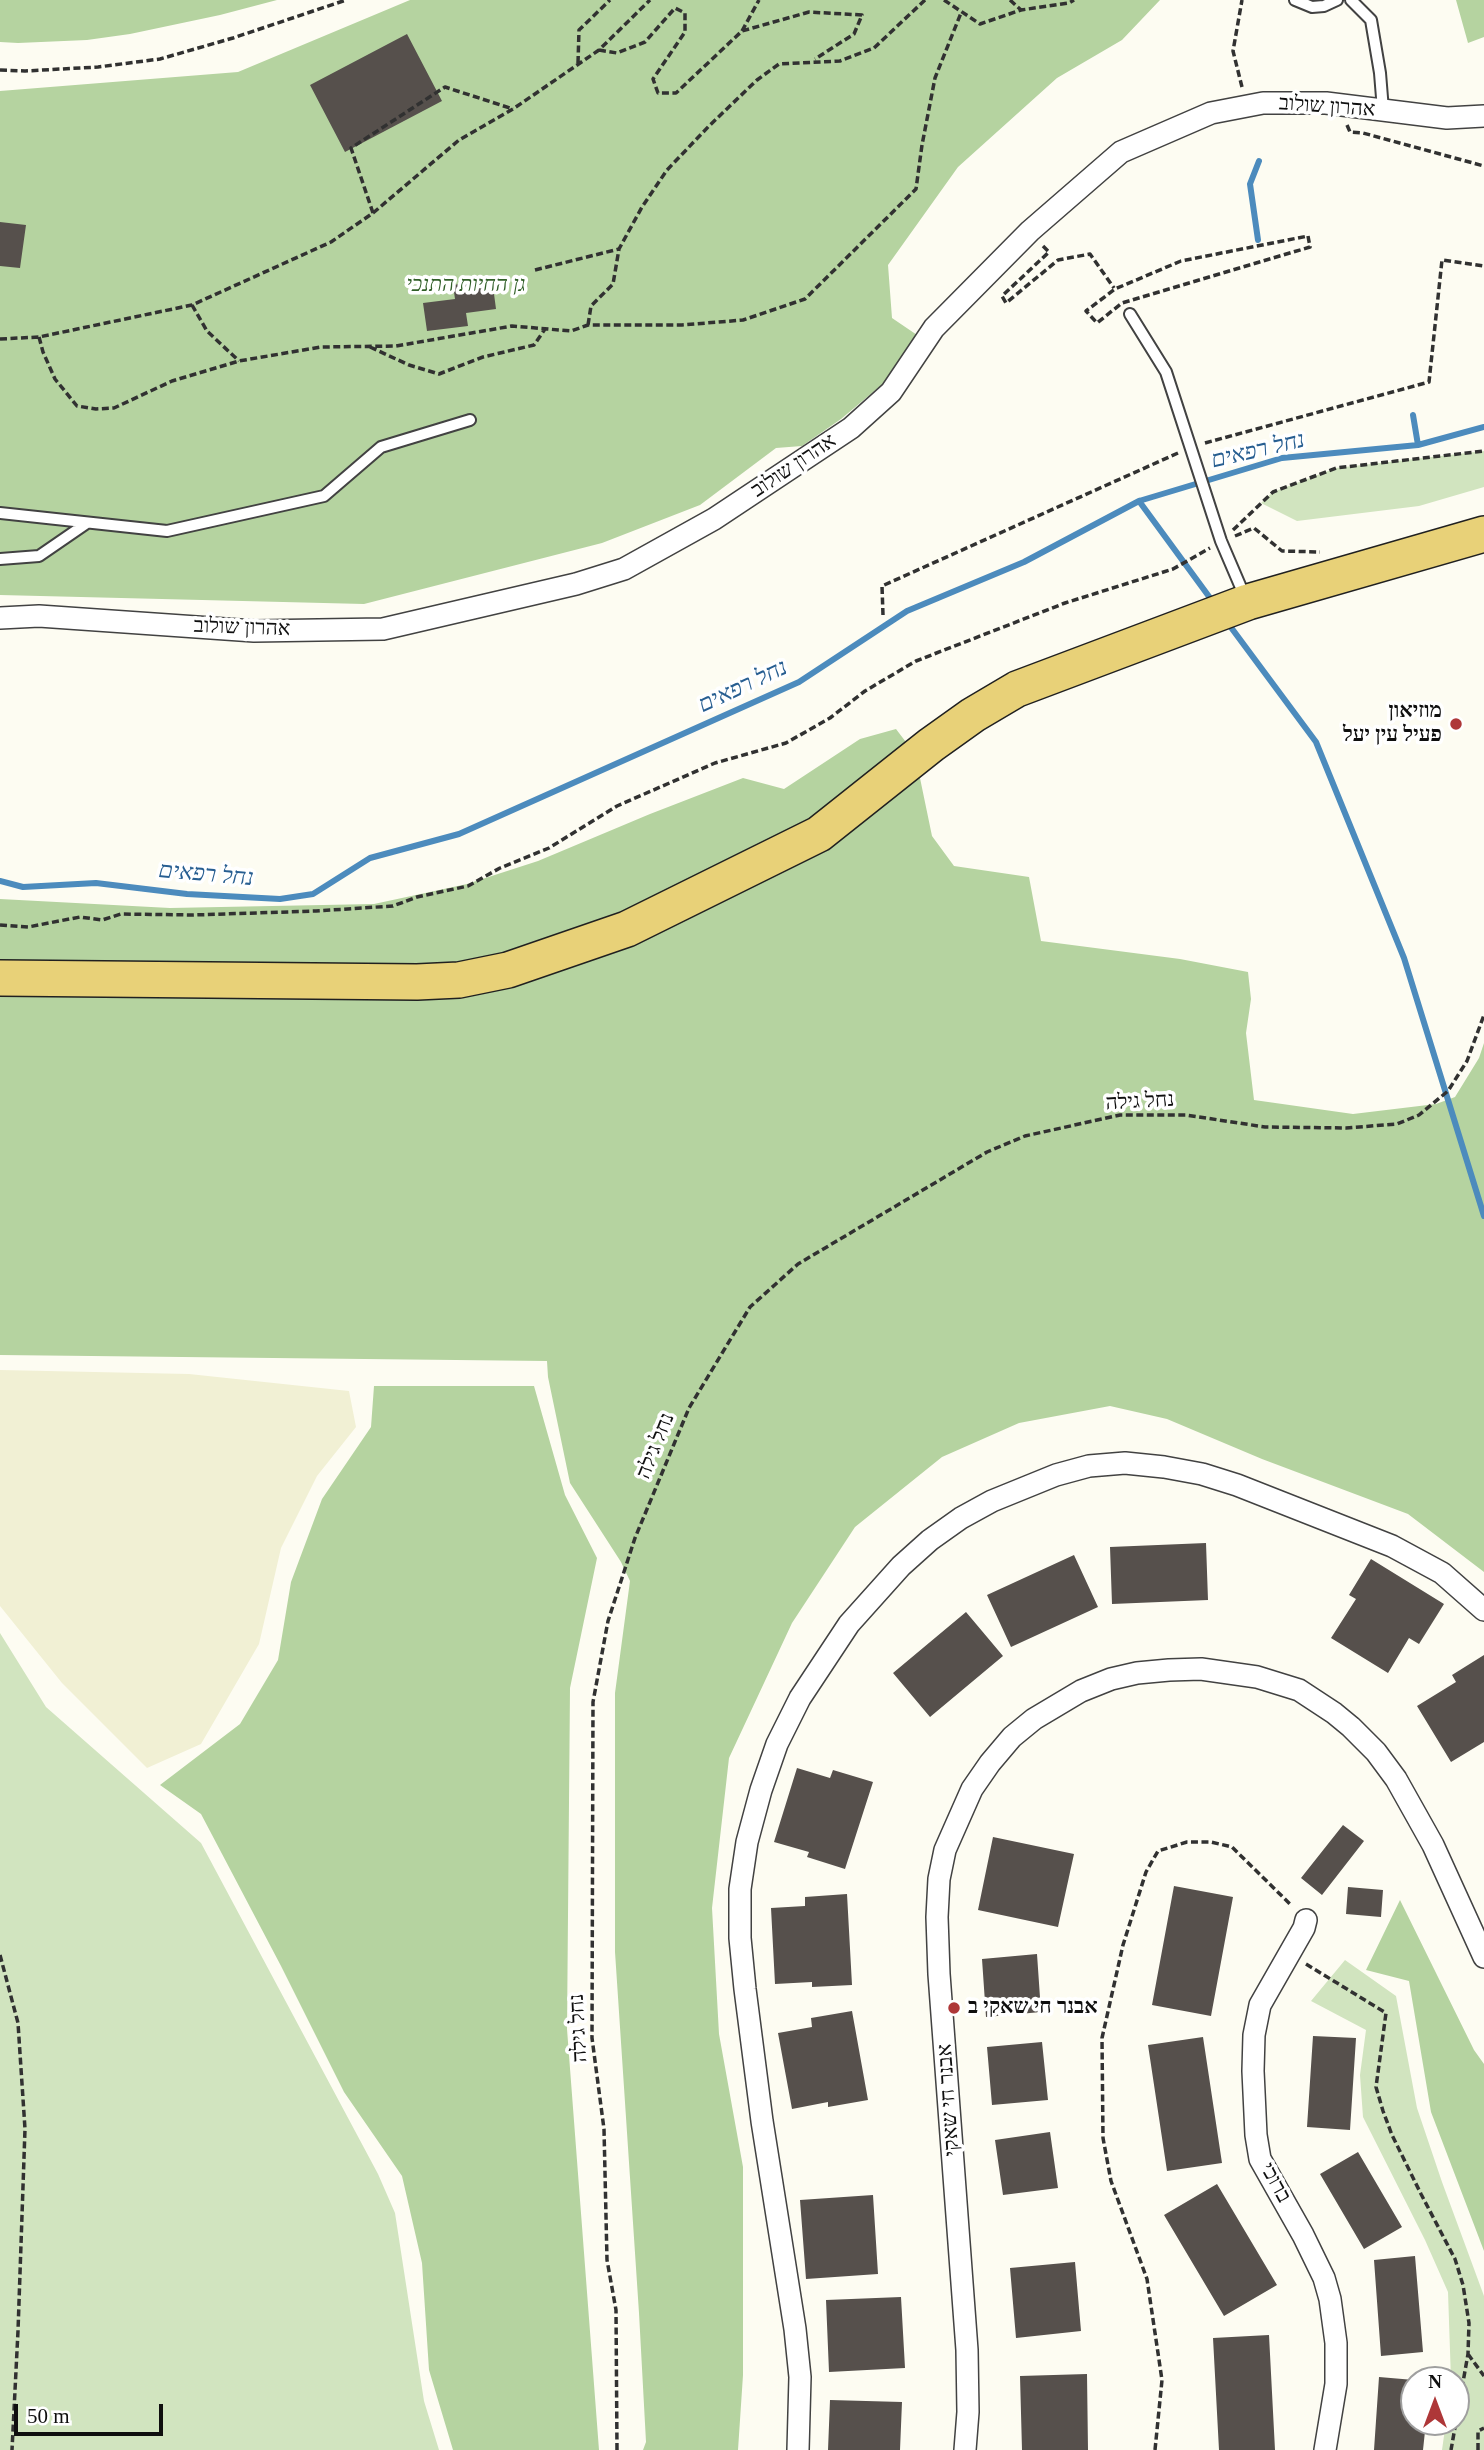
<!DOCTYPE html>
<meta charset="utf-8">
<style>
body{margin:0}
#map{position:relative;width:1484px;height:2450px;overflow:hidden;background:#fdfcf2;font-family:"Times New Roman",serif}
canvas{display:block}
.north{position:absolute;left:1400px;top:2366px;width:70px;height:70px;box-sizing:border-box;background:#fff;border:2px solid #9f9f9f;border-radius:50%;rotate:0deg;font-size:19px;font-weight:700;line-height:28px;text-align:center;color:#0f0f0f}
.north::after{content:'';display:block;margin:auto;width:24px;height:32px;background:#ae3738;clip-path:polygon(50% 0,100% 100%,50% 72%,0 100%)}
.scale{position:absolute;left:14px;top:2404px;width:149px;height:32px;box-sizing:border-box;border:4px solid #0f0f0f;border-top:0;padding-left:9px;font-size:21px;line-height:24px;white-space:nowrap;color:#0f0f0f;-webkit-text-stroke:5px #fff;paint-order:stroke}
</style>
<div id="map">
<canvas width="1484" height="2450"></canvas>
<div class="north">N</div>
<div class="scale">50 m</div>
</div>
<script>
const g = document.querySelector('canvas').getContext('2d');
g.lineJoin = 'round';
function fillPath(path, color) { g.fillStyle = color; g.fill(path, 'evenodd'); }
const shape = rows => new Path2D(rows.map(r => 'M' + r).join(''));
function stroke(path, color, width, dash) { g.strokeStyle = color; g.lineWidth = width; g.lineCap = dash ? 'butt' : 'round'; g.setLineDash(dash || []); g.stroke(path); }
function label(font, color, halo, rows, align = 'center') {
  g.font = font + ' "Times New Roman",Heebo,serif'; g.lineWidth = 7; g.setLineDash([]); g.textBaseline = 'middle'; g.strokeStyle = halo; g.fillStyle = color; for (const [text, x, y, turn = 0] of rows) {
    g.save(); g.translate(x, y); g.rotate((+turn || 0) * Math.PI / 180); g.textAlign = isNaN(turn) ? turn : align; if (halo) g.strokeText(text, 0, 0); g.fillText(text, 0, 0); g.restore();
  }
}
fillPath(shape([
 [0,1370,189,1374,349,1391,356,1427,317,1476,281,1548,259,1644,201,1744,147,1768,62,1683,0,1606]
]), '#f1f0d4');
fillPath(shape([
 [1484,451,1484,487,1419,506,1297,521,1261,503,1273,492,1336,468],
 [0,1633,46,1707,201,1843,378,2174,395,2213,424,2401,439,2450,0,2450],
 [1345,1960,1396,1996,1417,2108,1442,2182,1484,2296,1484,2450,1442,2450,1446,2422,1456,2422,1456,2380,1451,2380,1448,2292,1425,2240,1363,2117,1360,2075,1366,2030,1311,2001]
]), '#d1e4bf');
fillPath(shape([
 [0,0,277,0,220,15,130,34,87,40,18,43,0,42],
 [410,0,1160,0,1122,40,1057,78,958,167,888,265,892,318,920,337,885,382,841,419,802,446,776,448,700,505,602,543,364,604,0,595,0,91,238,72],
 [1456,0,1484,0,1484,37,1468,43],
 [896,729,915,754,932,836,954,866,1029,877,1041,941,1180,959,1248,972,1251,999,1246,1033,1254,1100,1353,1114,1436,1104,1455,1097,1479,1058,1484,1043,1484,1572,1408,1514,1262,1459,1167,1419,1110,1406,1019,1423,942,1457,855,1527,792,1623,729,1758,712,1908,719,2034,743,2167,743,2375,738,2450,643,2450,646,2442,639,2313,615,1952,615,1693,630,1581,621,1562,570,1483,548,1377,547,1361,0,1355,0,899,170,908,374,904,467,884,538,861,650,814,743,778,784,789,860,739],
 [374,1386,534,1386,565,1495,597,1558,570,1688,567,2029,599,2450,453,2450,429,2370,422,2263,402,2176,344,2092,281,1966,201,1814,160,1785,240,1724,278,1660,291,1582,322,1499,371,1427],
 [1400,1900,1474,2050,1484,2064,1484,2251,1431,2112,1409,1981,1366,1970]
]), '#b5d3a0');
stroke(shape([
 [1258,240,1250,184,1259,161],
 [1413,415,1418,445],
 [1139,501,1213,602],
 [1227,622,1316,742,1404,958,1484,1216],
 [0,881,23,887,96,883,187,894,280,899,313,894,370,858,459,834,799,682,907,611,1024,562,1139,501,1282,458,1418,445,1484,427]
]), '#4c8bbd', 6);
fillPath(shape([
 [407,34,442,101,345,152,310,85],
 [0,222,26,225,20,268,0,266],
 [492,279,496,309,466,313,468,326,427,331,423,303,455,299,453,285],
 [1206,1543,1208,1600,1112,1604,1110,1547],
 [1074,1555,1098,1607,1011,1647,987,1595],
 [1371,1559,1444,1604,1419,1644,1409,1638,1388,1673,1331,1638,1356,1599,1349,1595],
 [966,1612,1003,1656,930,1717,893,1673],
 [1484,1655,1484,1742,1451,1762,1417,1706,1456,1682,1452,1675],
 [797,1768,830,1778,833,1770,873,1782,845,1869,807,1857,809,1852,774,1842],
 [1343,1825,1364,1841,1322,1895,1301,1878],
 [993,1837,1074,1854,1058,1927,978,1910],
 [1174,1886,1233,1897,1211,2016,1152,2005],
 [1348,1887,1383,1890,1381,1917,1346,1914],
 [847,1894,852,1985,812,1987,812,1982,775,1984,771,1908,805,1906,805,1897],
 [1037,1954,1041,2012,986,2017,982,1959],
 [852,2011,868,2100,828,2107,828,2102,792,2109,778,2033,812,2027,811,2018],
 [1313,2036,1356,2038,1350,2130,1307,2127],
 [1203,2037,1222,2163,1167,2171,1148,2045],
 [1042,2042,1048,2100,992,2105,987,2047],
 [1050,2132,1058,2188,1003,2195,995,2140],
 [1358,2152,1402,2227,1364,2249,1320,2174],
 [1217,2184,1277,2285,1224,2316,1164,2215],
 [873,2195,878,2274,806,2279,800,2200],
 [1415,2256,1423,2352,1381,2356,1374,2260],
 [1075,2262,1081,2331,1016,2338,1010,2268],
 [901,2297,905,2368,829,2372,826,2300],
 [1269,2335,1275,2450,1219,2450,1213,2338],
 [1087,2374,1088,2450,1022,2450,1020,2376],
 [1379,2377,1414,2380,1414,2422,1426,2422,1423,2450,1374,2450],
 [830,2400,902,2402,900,2450,828,2450]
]), '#56504c');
const lane = shape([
 [1295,0,1312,7,1324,6,1337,0],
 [1351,0,1371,20,1380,73,1383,110],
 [1130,314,1166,372,1221,541,1245,597],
 [0,513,167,531,324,496,381,447,470,420],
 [0,559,39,556,87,523]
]);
const street = shape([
 [0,618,39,616,254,631,383,629,576,584,624,569,714,519,851,428,891,392,934,328,1030,231,1121,152,1211,113,1263,103,1326,103,1447,118,1484,116],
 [1306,1920,1304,1928,1260,2005,1254,2035,1253,2071,1256,2135,1260,2159,1303,2235,1324,2278,1330,2299,1336,2343,1336,2384,1325,2450],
 [798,2450,800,2377,795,2329,762,2121,745,1989,740,1938,740,1889,747,1842,761,1790,777,1744,800,1698,849,1624,901,1566,930,1540,961,1518,992,1501,1056,1475,1089,1466,1125,1463,1164,1467,1202,1474,1237,1485,1392,1546,1442,1573,1484,1610],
 [965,2450,968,2412,967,2350,939,1974,937,1917,939,1879,945,1850,972,1789,990,1763,1012,1737,1034,1719,1081,1691,1111,1679,1137,1673,1169,1670,1201,1669,1257,1677,1299,1690,1334,1713,1351,1727,1376,1752,1396,1779,1433,1845,1484,1957]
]);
const primary = shape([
 [0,978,417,982,459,980,508,970,627,929,819,834,931,745,973,715,1017,689,1248,602,1484,534]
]);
stroke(lane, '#424242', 14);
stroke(street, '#424242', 24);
stroke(primary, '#202020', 38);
stroke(shape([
 [944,0,980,24,1021,10,1069,3,1074,0],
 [1010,0,1021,10],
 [742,31,759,0],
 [599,50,617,53,645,42,675,8,685,13,685,32,653,79,658,93,676,93,742,31,809,12,862,15,854,34,815,59],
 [578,63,579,30,610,0],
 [0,70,25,71,98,67,160,59,233,38,346,0],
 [1242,87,1233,51,1242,0],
 [1347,125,1350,132,1363,133,1484,166],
 [373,213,351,148,445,87,513,109],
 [1308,236,1310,247,1122,303,1097,323,1086,311,1115,289,1181,261,1308,236],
 [1043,246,1049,252,1002,296,1006,303,1058,260,1090,254,1114,288],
 [535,270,619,249],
 [192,305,207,331,239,361],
 [588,325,591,306,613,284,619,249,642,207,667,170,709,126,757,80,779,64,840,61,874,48,925,0],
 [39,337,43,352,55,379,77,406,96,409,114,408,172,381,239,361,321,347,396,346,512,326,571,331,588,325,682,325,743,320,805,299,916,189,922,145,935,78,961,13],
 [0,339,39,337,192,305,331,242,373,213,459,140,513,109,599,50,650,0],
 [370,347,409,365,439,374,483,357,534,345,545,329],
 [1205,443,1429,382,1442,260,1484,266],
 [1233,530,1273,492,1336,468,1484,451],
 [1235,536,1254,528,1282,551,1320,552],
 [883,615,882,586,1178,453],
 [0,925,28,927,80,917,102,920,121,914,193,915,316,911,393,906,417,897,468,886,500,868,549,848,617,806,715,763,786,743,830,718,865,691,916,661,1065,603,1173,569,1210,548],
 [0,1955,18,2023,25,2129,18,2331,12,2450],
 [1306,1964,1386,2013,1376,2087,1383,2111,1392,2135,1421,2194,1455,2259,1463,2285,1469,2323,1468,2354,1451,2450],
 [1468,2354,1484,2376],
 [617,2450,616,2310,607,2260,604,2129,592,2038,593,1702,608,1621,635,1538,689,1408,750,1307,798,1264,987,1152,1025,1136,1120,1115,1186,1115,1265,1127,1346,1128,1397,1124,1419,1115,1448,1091,1467,1061,1484,1015],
 [1155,2450,1162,2380,1147,2279,1111,2181,1103,2138,1102,2038,1123,1945,1146,1872,1158,1851,1187,1842,1211,1842,1232,1847,1292,1906],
 [1478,2450,1478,2431,1484,2428]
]), '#313131', 3.5, [7, 3.5]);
stroke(lane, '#fff', 10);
stroke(street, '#fff', 21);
stroke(primary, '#e8d178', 35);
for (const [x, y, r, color] of [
 [1456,724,7,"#ae3738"],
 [954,2008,7,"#ae3738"]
]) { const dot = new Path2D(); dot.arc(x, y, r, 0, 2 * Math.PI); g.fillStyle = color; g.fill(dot); stroke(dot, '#fff', 2.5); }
label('21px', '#0f0f0f', '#fff', [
 ["אהרון שולוב",1327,107,4],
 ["אהרון שולוב",794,466,-34],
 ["אהרון שולוב",242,628,2],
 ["נחל גילה",1140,1102,-3],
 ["נחל גילה",656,1446,-68],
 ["נחל גילה",579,2028,-93],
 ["אבנר חי שאקי",949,2100,-94],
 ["ברוכי",1275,2183,61]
]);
label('italic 21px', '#305f27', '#fff', [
 ["גן החיות התנכי",466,285]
]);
label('bold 21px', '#0f0f0f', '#fff', [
 ["מוזיאון",1442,712],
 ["פעיל עין יעל",1442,736],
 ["אבנר חי שאקי ב",968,2008,"left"]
], 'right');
label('italic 23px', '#275e91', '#fff', [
 ["נחל רפאים",1258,451,-13],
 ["נחל רפאים",743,687,-25],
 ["נחל רפאים",206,875,5]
]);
</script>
